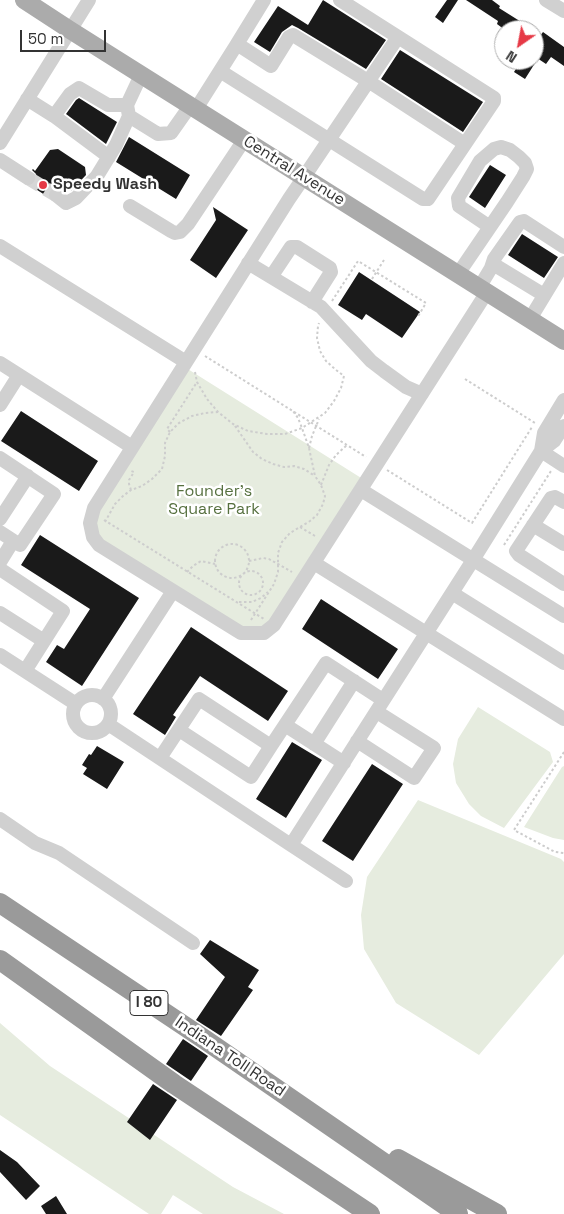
<!DOCTYPE html>
<style>
body{margin:0}
#map{position:relative;width:564px;height:1214px;overflow:hidden;background:#fff;font-family:"Space Grotesk",sans-serif}
canvas{display:block}
.north{position:absolute;left:494px;top:20px;width:50px;height:50px;box-sizing:border-box;background:#fff;border:1px solid #adadad;border-radius:50%;rotate:213deg;font-size:14px;font-weight:700;line-height:20px;text-align:center;color:#333}
.north::after{content:'';display:block;margin:auto;width:18px;height:22px;background:#e63946;clip-path:polygon(50% 0,100% 100%,50% 72%,0 100%)}
.scale{position:absolute;left:20px;top:30px;width:86px;height:22px;box-sizing:border-box;border:2px solid #333;border-top:0;padding-left:6px;font-size:15px;line-height:18px;white-space:nowrap;color:#333;-webkit-text-stroke:4px #fff;paint-order:stroke}
</style>
<div id="map">
<canvas width="564" height="1214"></canvas>
<div class="north">N</div>
<div class="scale">50 m</div>
</div>
<script>
const g = document.querySelector('canvas').getContext('2d');
g.lineJoin = 'round';
function fillPath(path, color) { g.fillStyle = color; g.fill(path, 'evenodd'); }
const shape = rows => new Path2D(rows.map(r => 'M' + r).join(''));
function stroke(path, color, width, dash) { g.strokeStyle = color; g.lineWidth = width; g.lineCap = dash ? 'butt' : 'round'; g.setLineDash(dash || []); g.stroke(path); }
function label(font, color, halo, rows, align = 'center') {
  g.font = font + ' "Space Grotesk",sans-serif'; g.lineWidth = 5; g.setLineDash([]); g.textBaseline = 'middle'; g.strokeStyle = halo; g.fillStyle = color; for (const [text, x, y, turn = 0] of rows) {
    g.save(); g.translate(x, y); g.rotate((+turn || 0) * Math.PI / 180); g.textAlign = isNaN(turn) ? turn : align; if (halo) g.strokeText(text, 0, 0); g.fillText(text, 0, 0); g.restore();
  }
}
fillPath(shape([
 [183,366,366,481,274,625,251,633,99,545,94,508],
 [478,707,550,752,553,762,504,828,481,816,469,804,456,783,453,764,458,739],
 [564,766,564,840,553,838,524,827,562,767],
 [418,800,561,859,564,862,564,954,479,1055,396,1003,364,949,361,915,367,877],
 [0,1023,50,1066,233,1187,284,1214,203,1214,173,1195,161,1214,149,1214,0,1115]
]), '#e6ecdf');
fillPath(shape([
 [323,0,386,40,366,69,298,28,292,25,282,32,270,52,254,42,278,6,308,25],
 [447,0,458,0,443,23,435,17],
 [466,0,492,0,500,6,499,8,534,30,505,30,497,24,498,21],
 [543,32,564,47,564,66,551,57,546,64,534,56,534,44],
 [400,50,483,102,463,132,381,79],
 [521,60,537,60,525,79,514,72],
 [79,98,117,122,106,144,66,114,76,100],
 [129,137,190,175,176,199,116,162],
 [58,149,85,167,86,175,71,191,62,185,60,188,53,187,49,190,48,197,31,186,35,183,37,179,36,174,32,170,33,169,35,171,50,150],
 [490,165,506,175,485,208,469,197],
 [213,207,248,230,216,278,190,260,216,220],
 [522,234,558,257,544,278,508,255],
 [359,272,420,312,402,338,366,314,362,320,338,305],
 [21,411,98,461,79,491,1,441],
 [40,535,139,598,82,686,46,662,57,645,64,649,90,609,21,565],
 [321,599,398,649,378,679,302,629],
 [191,627,288,691,268,721,200,676,173,715,176,717,165,735,133,714],
 [292,742,322,760,286,818,256,799],
 [97,746,124,762,107,789,83,774,87,768,82,765,89,754,91,755],
 [372,764,403,784,353,861,322,841],
 [210,940,259,970,248,987,253,990,221,1036,196,1020,225,977,200,954],
 [183,1039,208,1056,191,1081,166,1064],
 [153,1084,177,1100,150,1140,127,1122],
 [0,1150,17,1162,40,1186,26,1200,0,1172],
 [56,1196,67,1214,46,1214,41,1206]
]), '#1a1a1a');
stroke(shape([
 [28,178,56,195]
]), '#d6d6d6', 14, [14, 7]);
stroke(shape([
 [372,279,384,260],
 [332,301,358,261,426,303,417,318],
 [205,356,366,457],
 [195,372,197,382,207,399,218,412,233,424,248,431,267,434,285,434,302,428,325,413,334,401,341,388,344,376,336,370,326,361,320,351,317,338,318,326,319,323],
 [465,379,535,423],
 [235,426,253,452,262,459,273,464,284,467,294,466,304,469,315,476],
 [170,432,167,429,197,382],
 [309,448,312,436,319,419],
 [387,470,472,523,532,427],
 [321,485,329,465,336,455,347,445],
 [131,490,129,484,129,480,134,472,131,471],
 [104,520,264,619],
 [105,522,115,504,123,496,131,490,142,486,152,479,162,469,165,456,165,443,170,432,179,423,192,416,205,413,218,412],
 [300,527,315,536],
 '215 561a17 17 0 1 1 34 0a17 17 0 1 1-34 0Z',
 [504,545,551,471],
 [249,561,263,558,269,559,292,572],
 '239 583a12 12 0 1 1 24 0a12 12 0 1 1-24 0Z',
 [187,572,193,566,201,561,215,564],
 [239,602,252,602,261,598,268,592],
 [251,620,274,584,278,572,278,553,282,542,290,533,310,521,317,515,323,504,325,496,321,485,315,476,309,448,302,428,298,418,293,411],
 [564,752,514,830,555,852,564,853]
]), '#cdcdcd', 2, [2.5, 2.5]);
stroke(shape([
 [546,0,564,11],
 [398,37,304,177,289,199,94,508,90,523,93,537,99,545,241,633,264,633,274,625,487,292],
 [237,44,264,0],
 [220,71,423,199,428,199,494,101,494,98,340,0],
 [141,75,127,105,129,116,158,134,171,133,190,106],
 [27,99,54,116,70,94,79,88,108,105,127,105],
 [196,109,237,44,271,66,289,37,293,35,368,81,465,144],
 [54,116,109,157],
 [0,143,89,0],
 [0,160,28,178],
 [56,195,66,203,76,198,97,176,116,145,129,116],
 [130,206,171,231,175,233,180,232,188,224,244,140],
 [0,246,186,362],
 [248,263,321,307,371,361,384,371,406,387,422,394],
 [493,264,544,295],
 [458,274,490,227,507,202,523,177,527,169,525,163,519,157,510,150,501,147,494,149,480,161,458,198,459,206,490,227],
 [271,277,291,247,297,247,330,268,331,272,312,302],
 [479,288,491,268,494,259,520,222,524,221,564,247],
 [530,319,564,263],
 [0,363,132,447],
 [564,400,544,433,541,451,554,441,564,426],
 [0,405,19,375],
 [0,458,54,494,20,545,0,532],
 [361,490,564,616],
 [564,502,555,497,551,498,516,551,519,555,564,584],
 [0,519,28,476],
 [533,525,564,544],
 [0,562,13,541],
 [314,563,564,719],
 [0,569,63,611,25,671],
 [452,593,564,663],
 [0,613,44,641],
 [0,655,76,704],
 '73 714a19 19 0 1 1 38 0a19 19 0 1 1-38 0Z',
 [103,699,173,591],
 [108,724,291,845,473,560,541,451,564,466],
 [285,725,344,763],
 [179,730,251,777,271,746],
 [357,741,414,778,434,748,377,712],
 [314,744,354,681],
 [160,758,199,699,271,746,326,663,383,700],
 [0,819,35,843,59,853,193,943],
 [291,845,346,881]
]), '#d0d0d0', 14);
stroke(shape([
 [24,0,70,30,564,341]
]), '#ababab', 18);
stroke(shape([
 [0,903,204,1039,458,1214],
 [0,960,174,1084,370,1214],
 [398,1159,497,1214]
]), '#9a9a9a', 20);
for (const [x, y, r, color] of [
 [43,185,5,"#e63946"]
]) { const dot = new Path2D(); dot.arc(x, y, r, 0, 2 * Math.PI); g.fillStyle = color; g.fill(dot); stroke(dot, '#fff', 2); }
for (const [x, y, w] of [
 [149,1003,38]
]) { const box = new Path2D(); box.roundRect(x - w / 2, y - 12.5, w, 25, 4); g.fillStyle = '#fff'; g.fill(box); stroke(box, '#333', 1); }
label('bold 15px', '#333', null, [
 ["I 80",149,1003]
]);
label('16px', '#333', '#fff', [
 ["Central Avenue",294,171,32],
 ["Indiana Toll Road",230,1057,34]
]);
label('bold 16px', '#333', '#fff', [
 ["Speedy Wash",53,185]
], 'left');
label('16px', '#56703f', '#fff', [
 ["Founder's",214,492],
 ["Square Park",214,510]
]);
</script>
